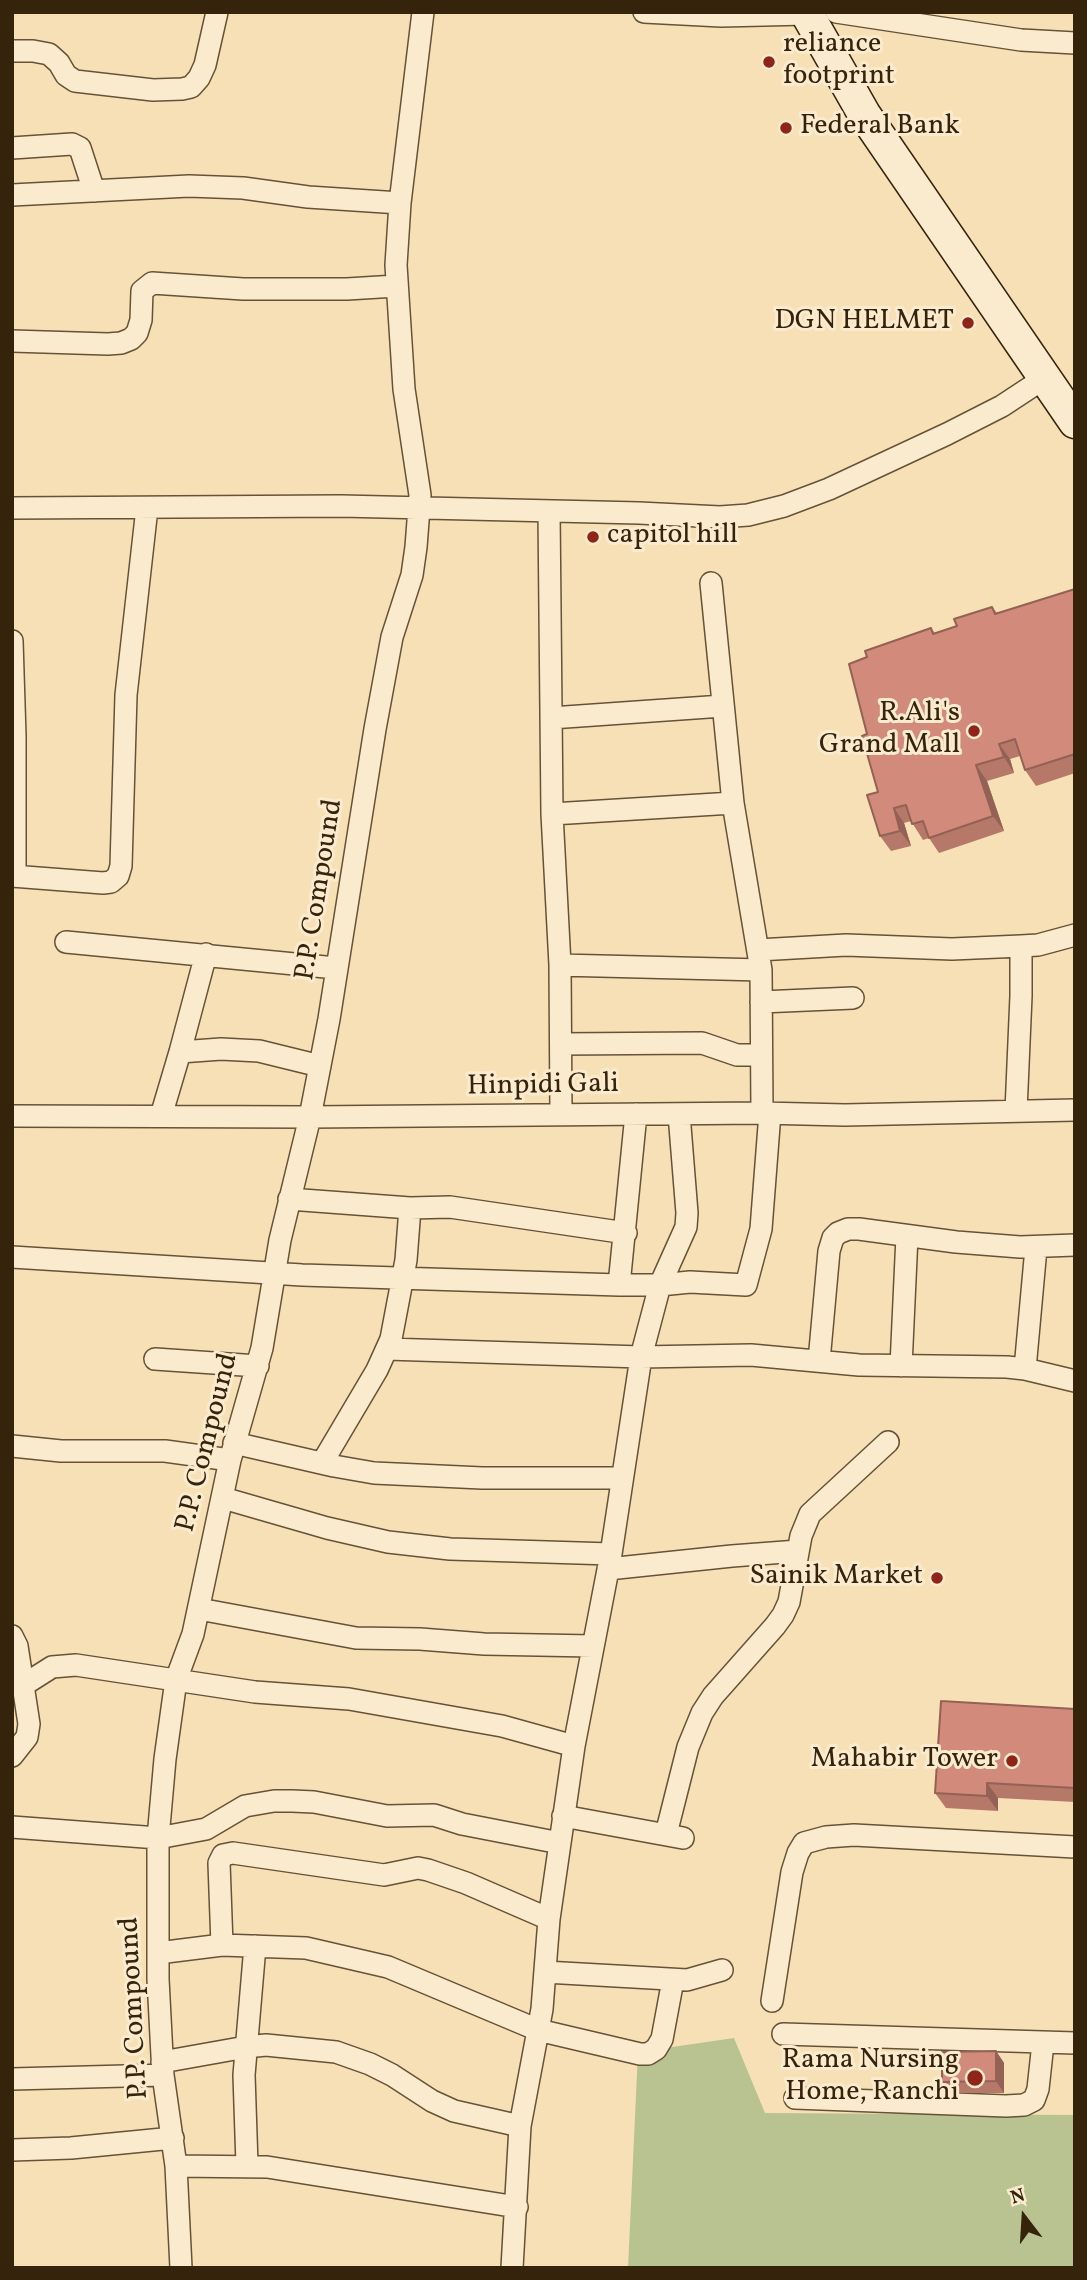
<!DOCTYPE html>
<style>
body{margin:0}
#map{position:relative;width:1087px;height:2280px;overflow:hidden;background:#f7e0b5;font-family:Vollkorn,serif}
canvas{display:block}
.frame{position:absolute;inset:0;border:14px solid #36230c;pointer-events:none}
.north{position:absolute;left:989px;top:2182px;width:70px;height:70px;-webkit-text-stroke:5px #faebcf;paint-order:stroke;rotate:343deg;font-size:19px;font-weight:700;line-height:28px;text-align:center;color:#36230c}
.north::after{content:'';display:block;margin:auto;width:24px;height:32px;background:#36230c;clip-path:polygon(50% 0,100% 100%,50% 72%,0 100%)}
</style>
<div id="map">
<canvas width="1087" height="2280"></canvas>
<div class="frame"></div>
<div class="north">N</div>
</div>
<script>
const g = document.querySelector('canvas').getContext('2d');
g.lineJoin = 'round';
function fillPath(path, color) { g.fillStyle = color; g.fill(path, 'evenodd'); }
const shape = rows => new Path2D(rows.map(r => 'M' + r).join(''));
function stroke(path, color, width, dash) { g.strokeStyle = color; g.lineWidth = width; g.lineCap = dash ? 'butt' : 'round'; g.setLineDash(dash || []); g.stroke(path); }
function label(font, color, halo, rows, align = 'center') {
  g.font = font + ' Vollkorn,serif'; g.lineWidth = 6; g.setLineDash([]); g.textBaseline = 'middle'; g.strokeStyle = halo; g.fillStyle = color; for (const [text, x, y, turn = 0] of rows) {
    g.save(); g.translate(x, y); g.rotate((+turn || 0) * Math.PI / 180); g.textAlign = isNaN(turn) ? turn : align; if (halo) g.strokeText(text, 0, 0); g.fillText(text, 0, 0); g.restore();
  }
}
fillPath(shape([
 [734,2038,765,2113,1075,2115,1075,2268,628,2268,638,2052]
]), '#b8c391');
const street = shape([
 [644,12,721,16,807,14],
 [836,12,1021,40,1075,43],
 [12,51,33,51,49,54,59,63,66,75,75,81,153,90,182,89,191,87,199,78,205,65,217,12],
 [12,148,72,144,80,148,94,191],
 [12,195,189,186,243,188,308,197,400,203],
 [12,341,108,344,121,343,131,339,137,333,141,320,142,291,152,283,243,289,347,289,396,286],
 [12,508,341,506,639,513,720,517,748,515,784,506,829,489,947,434,1002,406,1046,377],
 [549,511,552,814,560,965,561,1115],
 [711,583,733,803,761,970,762,1113],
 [12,641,15,736,15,876],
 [551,718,723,706],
 [552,814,733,803],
 [12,876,103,883,111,882,118,876,121,866,126,695,147,508],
 [66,942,336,968],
 [758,950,846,945,952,949,1021,946,1038,945,1075,935],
 [560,965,761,970],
 [761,1002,853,998],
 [561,1044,702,1043,737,1055,761,1055],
 [180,1052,221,1049,259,1051,320,1066],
 [1016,1111,1021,996,1021,946],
 [12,1116,310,1117,762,1113,845,1115,1075,1110],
 [161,1116,180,1052,206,954],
 [289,1199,410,1208,450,1207,626,1233],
 [12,1257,302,1275,619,1285,660,1285,690,1282,746,1285,761,1229,770,1113],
 [619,1285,636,1114],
 [387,1349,641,1357,751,1355,859,1365,1007,1367,1025,1369,1075,1381],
 [155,1359,258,1366],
 [819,1361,829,1251,833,1238,838,1233,848,1229,859,1229,956,1242,1020,1247,1075,1245],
 [901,1366,907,1236],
 [1025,1369,1036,1248],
 [234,1443,334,1466,374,1473,482,1478,622,1478],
 [12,1446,61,1451,165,1451,230,1460],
 [322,1463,377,1370,391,1339,406,1260,410,1208],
 [223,1498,327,1528,388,1542,450,1549,611,1554],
 [608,1569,732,1556,798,1551],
 [199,1609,356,1638,420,1639,484,1644,593,1646],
 [12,1636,17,1646,29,1724,27,1737,12,1756],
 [22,1686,52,1667,76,1665,255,1692,349,1699,502,1726,574,1746],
 [563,1816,683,1838],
 [12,1827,158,1838,206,1829,245,1806,274,1801,292,1801,314,1802,387,1816,434,1815,462,1824,560,1843],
 [666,1834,688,1747,702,1713,713,1696,775,1626,783,1615,789,1602,801,1536,810,1514,888,1442],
 [222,1945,219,1863,223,1855,233,1853,384,1875,418,1868,428,1870,466,1883,549,1919],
 [158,1953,222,1945,306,1948,388,1967,538,2030,640,2054,648,2054,656,2049,662,2039,673,1980],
 [545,1972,687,1980,722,1970],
 [772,2001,792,1872,798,1853,804,1843,826,1837,854,1835,1075,1847],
 [783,2034,1075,2043],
 [162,2062,246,2047,266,2045,336,2052,370,2064,392,2075,432,2101,454,2111,520,2126],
 [12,2079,163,2075],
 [795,2098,1006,2106,1024,2105,1034,2100,1038,2089,1043,2043],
 [12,2150,71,2148,173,2138],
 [247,2165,244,2075,255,1946],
 [176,2166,267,2167,517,2207],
 [181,2268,176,2166,163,2075,158,1979,158,1838,165,1759,176,1680,193,1634,230,1460,262,1348,280,1240,310,1117,329,1019,375,729,392,637,412,575,416,547,420,495,404,389,396,265,400,203,423,12],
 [512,2268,520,2126,542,2009,549,1919,574,1746,611,1554,641,1357,660,1285,686,1227,687,1213,679,1114]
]);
const secondary = shape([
 [806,12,864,114,1075,422]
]);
stroke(street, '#665236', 24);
stroke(secondary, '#36230c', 35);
stroke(street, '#faebcf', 21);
stroke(secondary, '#faebcf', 32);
fillPath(shape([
 [1075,589,1075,773,1036,786,1025,770,1020,756,1010,759,1014,773,987,781,1004,831,939,853,929,838,923,840,911,821,904,823,911,846,891,851,880,836,878,792,867,734,867,657,931,628,935,633,957,626,992,607,997,613],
 [1075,1709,1075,1802,998,1798,998,1811,946,1808,935,1793],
 [996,2051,1004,2063,1004,2093,950,2093,942,2082]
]), '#b57869');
fillPath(shape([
 [999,744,1010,759,1014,773,1004,757],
 [976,765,987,781,1004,831,993,816],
 [894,808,904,823,911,846,900,831],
 [987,1783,998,1798,998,1811,987,1796],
 [996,2051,1004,2063,1004,2093,996,2081]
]), '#936155');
const building = shape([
 [1075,589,1075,754,1025,770,1015,739,999,744,1004,757,976,765,993,816,929,838,923,821,912,824,906,805,894,808,900,831,880,836,867,795,878,792,862,736,867,734,849,664,867,657,865,651,931,628,933,634,957,626,954,619,992,607,995,614,1075,589],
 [941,1701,1075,1709,1075,1788,987,1783,987,1796,935,1793,941,1701],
 [996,2051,996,2081,942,2082,942,2052,996,2051]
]);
fillPath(building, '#d28b7a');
stroke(building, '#936155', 2);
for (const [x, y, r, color] of [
 [769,62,7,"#8f2418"],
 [786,128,7,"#8f2418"],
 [968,323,7,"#8f2418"],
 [593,537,7,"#8f2418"],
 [974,731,7,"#8f2418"],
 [937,1578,7,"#8f2418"],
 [1012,1761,7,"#8f2418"],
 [975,2078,9,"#8f2418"]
]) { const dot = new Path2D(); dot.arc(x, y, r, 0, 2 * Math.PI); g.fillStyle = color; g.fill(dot); stroke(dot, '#faebcf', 2.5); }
label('28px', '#36230c', '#faebcf', [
 ["reliance",783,46,"left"],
 ["footprint",783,78,"left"],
 ["Federal Bank",800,128,"left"],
 ["DGN HELMET",954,323],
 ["capitol hill",607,537,"left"],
 ["R.Ali's",960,715],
 ["Grand Mall",960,747],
 ["Sainik Market",923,1578],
 ["Mahabir Tower",998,1761],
 ["Rama Nursing",959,2062],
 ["Home, Ranchi",959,2094]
], 'right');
label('28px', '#36230c', '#faebcf', [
 ["P.P. Compound",321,890,-81],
 ["Hinpidi Gali",543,1087,-1],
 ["P.P. Compound",209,1443,-76],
 ["P.P. Compound",136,2008,-93]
]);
</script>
